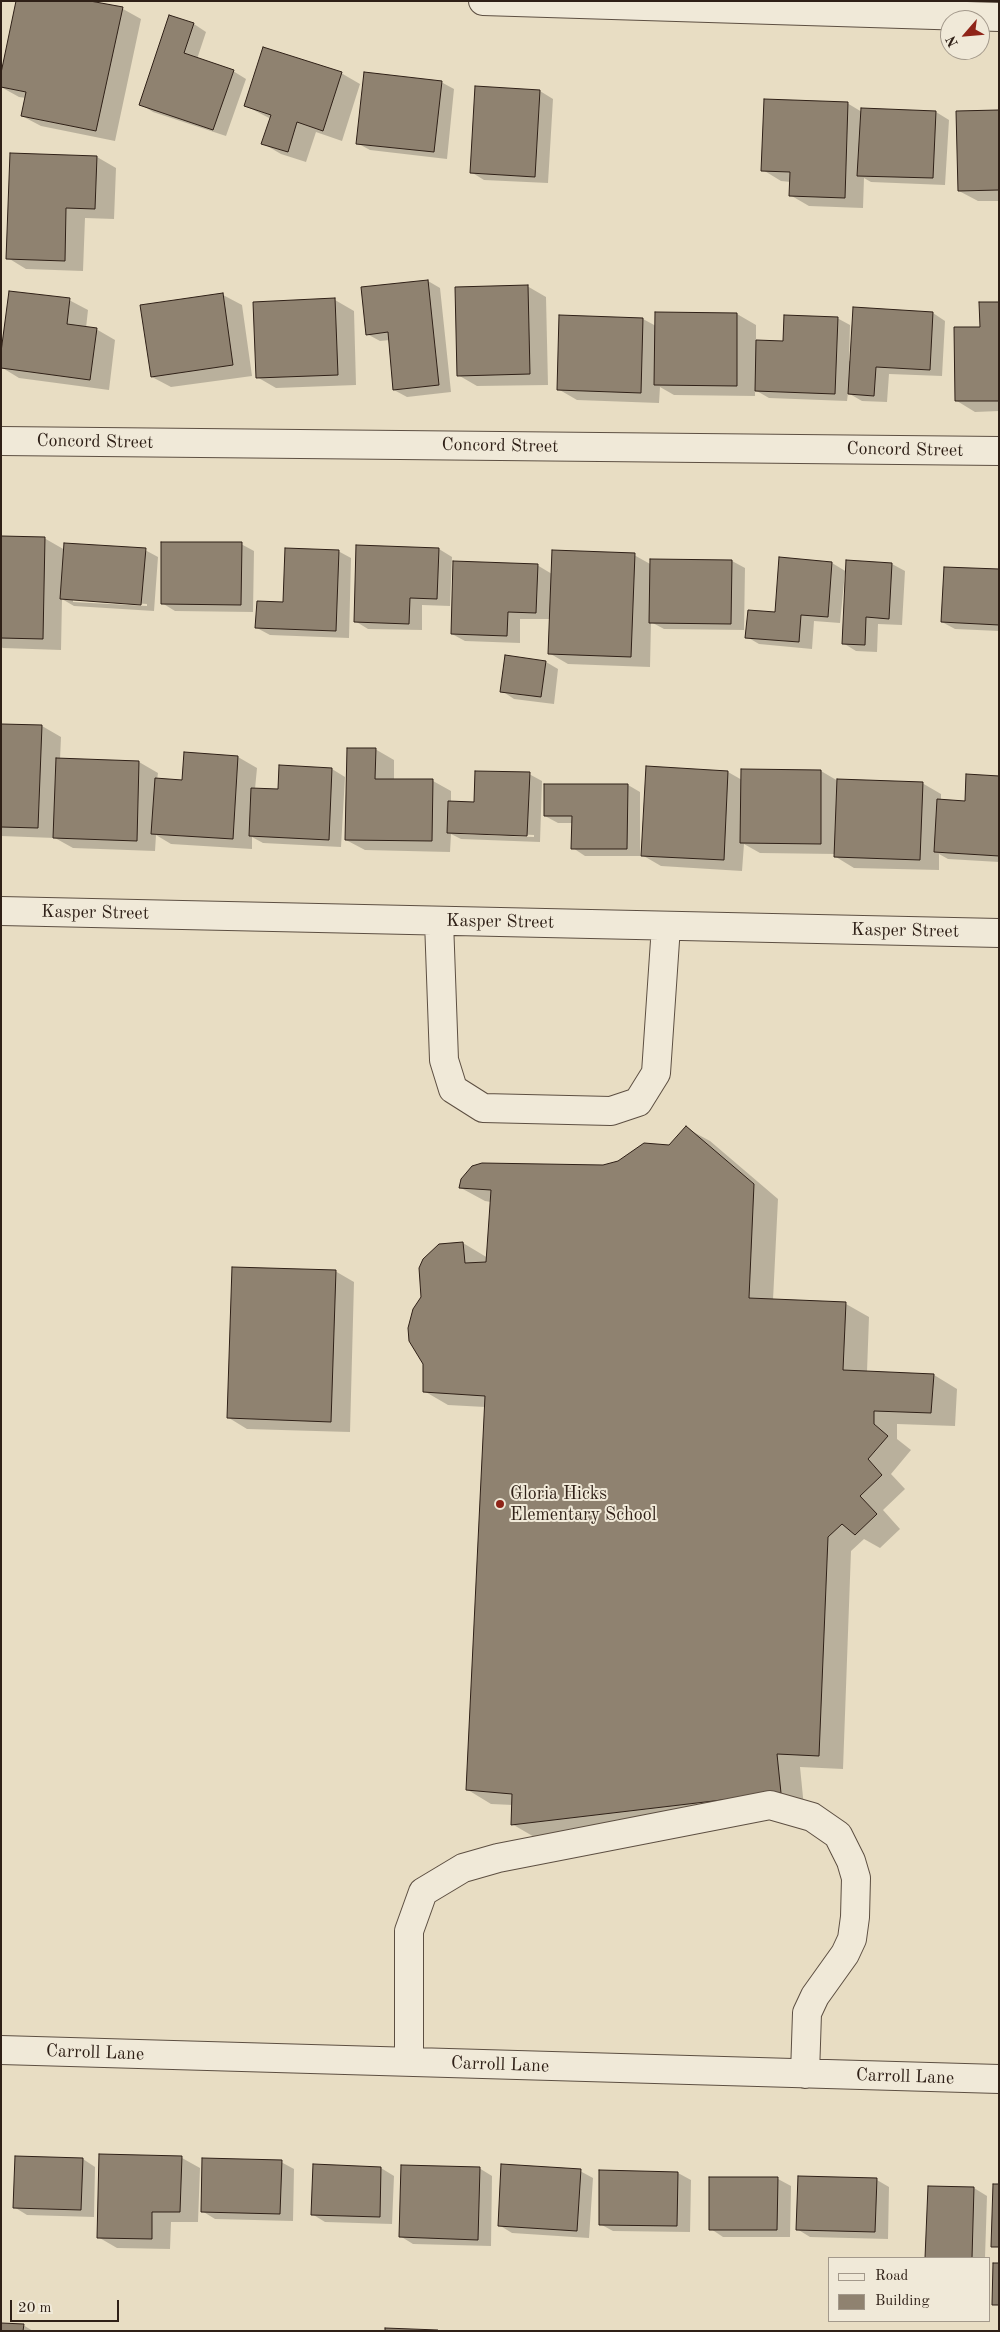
<!DOCTYPE html>
<style>
body{margin:0}
#map{position:relative;width:1000px;height:2332px;overflow:hidden;background:#e8ddc3;font-family:"Old Standard TT",serif}
canvas{display:block}
.frame{position:absolute;inset:0;border:2px solid #2f2017;pointer-events:none}
.legend{position:absolute;left:828px;top:2257px;width:162px;height:65px;box-sizing:border-box;background:#f0e9d8;border:1px solid #a3998b;margin:0;padding:6px 9px;list-style:none;font-size:15px;color:#2f2017}
.legend li{display:flex;align-items:center;gap:10px;height:25px}
.legend b{width:25px;border:1px solid #a3998b}
.north{position:absolute;left:940px;top:10px;width:50px;height:50px;box-sizing:border-box;background:#f0e9d8;border:1px solid #a3998b;border-radius:50%;rotate:243deg;font-size:14px;font-weight:700;line-height:20px;text-align:center;color:#2f2017}
.north::after{content:'';display:block;margin:auto;width:18px;height:22px;background:#8f2418;clip-path:polygon(50% 0,100% 100%,50% 72%,0 100%)}
.scale{position:absolute;left:10px;top:2300px;width:109px;height:22px;box-sizing:border-box;border:2px solid #2f2017;border-top:0;padding-left:6px;font-size:15px;line-height:18px;white-space:nowrap;color:#2f2017;-webkit-text-stroke:4px #f0e9d8;paint-order:stroke}
</style>
<div id="map">
<canvas width="1000" height="2332"></canvas>
<div class="frame"></div>
<ul class="legend">
<li><b style="height:6px;background:#f0e9d8"></b>Road</li>
<li><b style="height:14px;background:#8f8270"></b>Building</li>
</ul>
<div class="north">N</div>
<div class="scale">20 m</div>
</div>
<script>
const g = document.querySelector('canvas').getContext('2d');
g.lineJoin = 'round';
function fillPath(path, color) { g.fillStyle = color; g.fill(path, 'evenodd'); }
const shape = rows => new Path2D(rows.map(r => 'M' + r).join(''));
function stroke(path, color, width, dash) { g.strokeStyle = color; g.lineWidth = width; g.lineCap = dash ? 'butt' : 'round'; g.setLineDash(dash || []); g.stroke(path); }
function label(font, color, halo, rows, align = 'center') {
  g.font = font + ' "Old Standard TT",serif'; g.lineWidth = 4; g.setLineDash([]); g.textBaseline = 'middle'; g.strokeStyle = halo; g.fillStyle = color; for (const [text, x, y, turn = 0] of rows) {
    g.save(); g.translate(x, y); g.rotate((+turn || 0) * Math.PI / 180); g.textAlign = isNaN(turn) ? turn : align; if (halo) g.strokeText(text, 0, 0); g.fillText(text, 0, 0); g.restore();
  }
}
fillPath(shape([
 [123,9,141,19,115,141,41,126,22,116,26,98,19,97,1,87],
 [170,16,194,24,206,32,197,59,233,71,246,79,226,136,153,112,140,104],
 [341,73,360,84,342,141,316,132,306,162,281,154,262,143,271,119,246,106],
 [441,82,454,89,447,159,370,150,357,143],
 [476,88,540,91,553,99,548,183,484,180,471,172],
 [847,103,862,112,862,110,936,112,949,120,945,185,871,182,864,178,863,208,809,206,790,195,791,182,781,181,763,170],
 [999,111,999,201,978,201,959,191],
 [11,154,97,157,116,168,114,219,85,218,83,271,26,269,8,258],
 [428,281,440,288,451,392,407,397,394,390,390,340,380,341,367,334],
 [527,286,546,297,548,385,477,386,458,375],
 [223,295,242,305,252,376,171,387,152,377],
 [69,300,88,310,86,328,96,329,115,340,109,390,19,378,1,367],
 [335,300,354,311,356,385,276,388,257,377],
 [999,303,999,411,975,412,957,401,981,328],
 [933,313,945,321,942,376,889,374,887,402,862,401,848,393,847,401,769,398,755,390,755,396,674,395,660,387,659,403,577,400,558,389,560,316,643,319,656,326,737,314,756,325,756,341,785,342,837,318,850,325,849,361,851,362],
 [1,537,44,538,65,550,145,550,158,557,154,611,74,606,62,599,61,650,3,648,1,647],
 [73,599,147,604,147,606,73,602],
 [241,544,254,551,253,612,175,611,162,603],
 [439,549,452,557,450,606,422,605,422,630,368,629,355,621],
 [338,551,351,558,349,638,270,635,257,628],
 [634,555,652,565,732,561,745,568,744,630,664,629,651,622,650,667,568,664,549,653,551,619,520,619,520,643,465,641,452,634,537,565,552,574],
 [780,558,832,563,847,572,848,562,892,564,905,571,902,625,878,624,877,652,856,651,843,643,847,572,845,572,840,623,814,621,812,649,759,644,747,637,776,614],
 [999,570,999,631,955,629,942,622],
 [546,662,558,669,554,704,514,699,502,691],
 [1,725,42,726,61,737,60,760,139,762,158,773,157,780,183,782,185,754,238,757,257,768,255,789,279,791,332,769,345,777,341,847,263,843,252,837,252,849,171,844,156,835,155,851,73,848,55,838,1,836],
 [375,749,394,760,394,780,433,781,451,791,451,803,476,804,529,774,542,781,540,842,461,839,451,834,450,852,365,850,346,840],
 [459,832,534,835,534,837,459,834],
 [647,767,728,772,742,780,742,770,821,771,838,781,922,783,941,794,941,800,966,802,999,777,999,862,948,859,939,854,939,870,854,868,836,857,836,854,760,853,744,844,742,871,661,866,642,855],
 [628,785,640,792,640,856,585,856,573,848,573,823,558,823,545,816],
 [686,1128,710,1141,778,1199,773,1300,846,1304,869,1317,867,1372,934,1375,957,1389,955,1426,897,1424,897,1439,911,1450,891,1474,905,1489,883,1510,900,1529,880,1548,864,1539,851,1551,843,1769,800,1767,804,1807,536,1838,512,1824,513,1805,491,1804,468,1790,485,1407,448,1405,424,1391,463,1243,488,1258,491,1202,485,1201,461,1188,603,1167,670,1146],
 [335,1271,354,1282,350,1432,247,1429,229,1418],
 [182,2158,200,2168,198,2222,171,2222,170,2249,117,2248,98,2237],
 [83,2159,95,2167,94,2217,27,2215,14,2207],
 [281,2162,294,2169,293,2221,215,2219,202,2211],
 [314,2166,381,2168,394,2176,392,2224,325,2222,312,2214],
 [479,2168,492,2176,491,2246,413,2244,400,2236],
 [580,2171,593,2178,589,2238,512,2233,499,2225],
 [678,2173,691,2180,690,2232,613,2231,600,2224],
 [778,2179,791,2186,790,2237,723,2237,711,2229],
 [877,2180,889,2187,888,2239,810,2237,797,2229],
 [929,2187,974,2188,987,2196,985,2258,926,2258],
 [23,2325,33,2331,1,2331]
]), '#0003');
const building = shape([
 [16,1,90,1,123,7,96,131,21,116,26,92,1,87,1,73,16,1],
 [169,15,194,23,184,53,234,70,213,130,139,105,169,15],
 [263,47,342,72,323,131,297,122,288,152,261,144,271,115,244,106,263,47],
 [364,72,442,81,434,152,356,144,364,72],
 [475,86,540,90,535,177,470,173,475,86],
 [764,99,848,102,845,198,789,196,790,172,761,171,764,99],
 [861,108,936,111,933,178,857,176,861,108],
 [999,110,999,190,958,191,956,111,999,110],
 [10,153,97,156,95,209,66,208,65,261,6,259,10,153],
 [428,280,439,385,393,390,388,332,366,335,361,287,428,280],
 [528,285,530,374,457,376,455,287,528,285],
 [9,291,70,298,67,324,97,328,90,380,1,368,1,352,9,291],
 [223,293,233,365,151,377,140,305,223,293],
 [335,298,338,375,256,378,253,302,335,298],
 [979,302,999,302,999,401,955,401,954,327,980,327,979,302],
 [853,307,933,312,930,370,876,367,874,396,848,394,853,307],
 [655,312,737,313,737,386,654,385,655,312],
 [559,315,643,318,641,393,557,390,559,315],
 [784,315,838,317,835,394,755,391,756,340,783,341,784,315],
 [1,536,45,537,43,639,1,638,1,536],
 [161,542,242,542,241,605,161,604,161,542],
 [64,543,146,548,141,605,60,599,64,543],
 [356,545,439,548,437,599,410,598,409,624,354,622,356,545],
 [285,548,339,550,336,631,255,628,257,601,283,602,285,548],
 [552,550,635,553,631,657,548,654,552,550],
 [779,557,832,562,828,617,801,615,799,642,745,638,748,610,775,612,779,557],
 [650,559,732,560,731,624,649,623,650,559],
 [846,560,892,563,889,619,866,617,865,645,842,644,846,560],
 [453,561,538,564,536,613,508,612,507,636,451,634,453,561],
 [944,567,999,569,999,625,941,622,944,567],
 [505,655,546,661,541,697,500,692,505,655],
 [1,724,42,725,38,828,1,827,1,724],
 [347,748,376,748,375,779,433,779,432,841,345,840,347,748],
 [184,752,238,756,233,839,151,834,155,778,182,780,184,752],
 [56,758,139,761,137,841,53,838,56,758],
 [279,765,332,768,329,840,249,836,251,788,278,789,279,765],
 [646,766,728,771,724,860,641,856,646,766],
 [741,769,821,770,821,844,740,843,741,769],
 [475,771,530,772,527,836,447,833,448,801,474,802,475,771],
 [966,774,999,776,999,856,934,852,937,799,965,801,966,774],
 [837,779,923,782,920,860,834,857,837,779],
 [544,784,628,784,627,849,571,849,572,816,544,816,544,784],
 [686,1126,754,1184,749,1298,846,1302,843,1370,934,1374,931,1413,874,1411,874,1424,888,1436,868,1459,882,1475,860,1496,877,1514,855,1535,842,1524,828,1537,819,1756,777,1754,781,1793,511,1825,512,1794,466,1790,485,1396,423,1392,423,1364,409,1341,408,1328,413,1309,421,1297,419,1268,423,1259,439,1244,463,1242,465,1263,486,1262,491,1190,459,1188,461,1179,472,1166,482,1163,603,1165,618,1161,644,1143,669,1145,686,1126],
 [232,1267,336,1270,331,1422,227,1418,232,1267],
 [99,2154,182,2156,180,2212,152,2212,152,2239,97,2238,99,2154],
 [15,2156,83,2158,81,2210,13,2208,15,2156],
 [202,2158,282,2160,280,2214,201,2212,202,2158],
 [313,2164,381,2167,380,2217,311,2215,313,2164],
 [501,2164,581,2169,577,2231,498,2226,501,2164],
 [401,2165,480,2167,478,2240,399,2237,401,2165],
 [599,2170,678,2172,677,2226,599,2225,599,2170],
 [798,2176,877,2178,875,2232,796,2230,798,2176],
 [709,2177,778,2177,777,2230,709,2230,709,2177],
 [993,2184,999,2184,999,2247,991,2247,993,2184],
 [928,2186,974,2187,972,2258,925,2258,928,2186],
 [993,2263,999,2263,999,2305,992,2305,993,2263],
 [1,2323,24,2324,23,2331,1,2331,1,2323],
 [385,2328,438,2330,438,2331,385,2331,385,2328]
]);
fillPath(building, '#8f8270');
stroke(building, '#2f2017', 1);
const minor = shape([
 [483,1,999,17],
 [1,441,999,451],
 [1,911,999,933],
 [439,921,444,1060,453,1089,483,1108,611,1111,638,1102,656,1073,666,926],
 [1,2050,999,2079],
 [409,2062,409,1931,423,1892,463,1868,498,1858,770,1805,812,1817,838,1835,851,1861,856,1878,855,1917,852,1939,845,1954,815,1996,807,2013,805,2074]
]);
stroke(minor, '#5d4f42', 30);
stroke(minor, '#f0e9d8', 28);
for (const [x, y, r, color] of [
 [500,1504,5,"#8f2418"]
]) { const dot = new Path2D(); dot.arc(x, y, r, 0, 2 * Math.PI); g.fillStyle = color; g.fill(dot); stroke(dot, '#f0e9d8', 2); }
label('18px', '#2f2017', '#f0e9d8', [
 ["Concord Street",95,442,1],
 ["Concord Street",500,446,1],
 ["Concord Street",905,450,1],
 ["Kasper Street",95,913,1],
 ["Kasper Street",500,922,1],
 ["Kasper Street",905,931,1],
 ["Carroll Lane",95,2053,2],
 ["Carroll Lane",500,2065,2],
 ["Carroll Lane",905,2077,2]
]);
label('18px', '#2f2017', '#f0e9d8', [
 ["Gloria Hicks",510,1494],
 ["Elementary School",510,1515]
], 'left');
</script>
